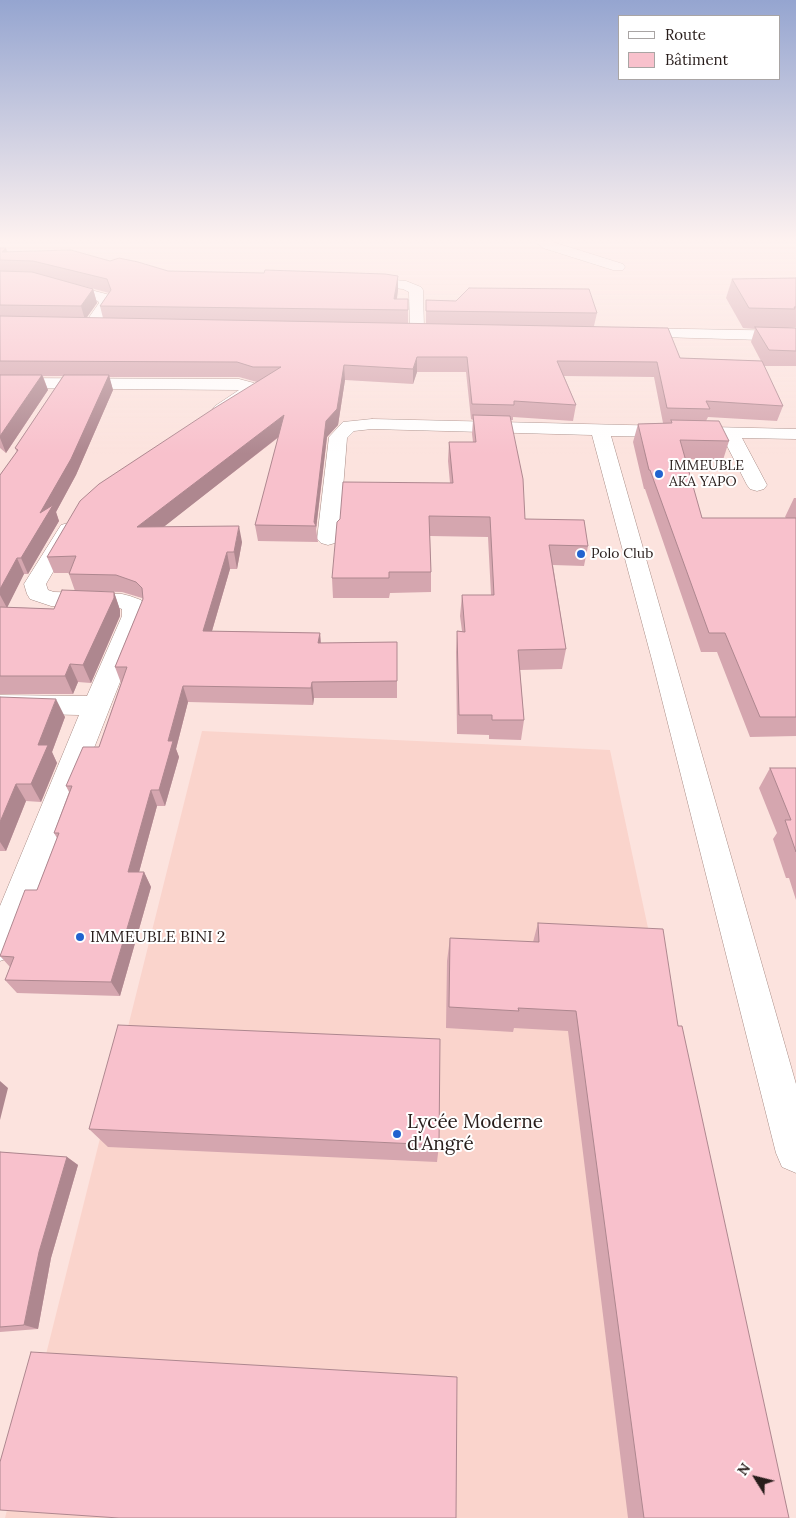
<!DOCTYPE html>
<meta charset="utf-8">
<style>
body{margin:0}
#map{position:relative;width:796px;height:1518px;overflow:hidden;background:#fce3de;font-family:Lora,serif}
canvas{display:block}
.legend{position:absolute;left:618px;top:15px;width:162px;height:65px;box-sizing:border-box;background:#fff;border:1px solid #a9a5a4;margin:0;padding:6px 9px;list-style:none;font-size:15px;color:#281d1b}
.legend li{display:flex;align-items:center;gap:10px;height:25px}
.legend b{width:25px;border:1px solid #a9a5a4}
.north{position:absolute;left:731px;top:1453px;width:50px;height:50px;-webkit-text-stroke:4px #fff;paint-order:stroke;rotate:306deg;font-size:14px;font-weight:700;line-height:20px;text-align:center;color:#281d1b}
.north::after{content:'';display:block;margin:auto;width:18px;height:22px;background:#281d1b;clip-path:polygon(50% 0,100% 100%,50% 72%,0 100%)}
</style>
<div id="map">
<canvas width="796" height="1518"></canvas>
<ul class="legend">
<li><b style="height:6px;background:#fff"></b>Route</li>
<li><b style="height:14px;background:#f8c1cc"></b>Bâtiment</li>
</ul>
<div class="north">N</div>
</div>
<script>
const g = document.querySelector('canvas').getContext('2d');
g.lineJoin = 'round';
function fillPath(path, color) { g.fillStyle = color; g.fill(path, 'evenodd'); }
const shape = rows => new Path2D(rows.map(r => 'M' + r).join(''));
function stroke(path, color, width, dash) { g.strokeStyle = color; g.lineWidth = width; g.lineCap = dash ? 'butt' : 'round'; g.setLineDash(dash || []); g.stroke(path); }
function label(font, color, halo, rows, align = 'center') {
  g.font = font + ' Lora,serif'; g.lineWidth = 4; g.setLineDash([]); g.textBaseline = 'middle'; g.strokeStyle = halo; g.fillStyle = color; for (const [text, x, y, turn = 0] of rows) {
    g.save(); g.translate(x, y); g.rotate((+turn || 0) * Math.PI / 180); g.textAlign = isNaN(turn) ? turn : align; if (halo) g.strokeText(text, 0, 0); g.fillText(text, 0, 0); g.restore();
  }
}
fillPath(shape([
 [202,731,610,750,774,1518,5,1518]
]), '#fad4cc');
const minor = shape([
 [534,241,550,241,623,264,625,267,623,270,613,270,543,248,534,241],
 [0,275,37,276,110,295,113,303,95,329,90,330,85,329,83,326,99,303,98,301,37,284,0,283,0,275],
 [361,277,406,281,421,287,423,290,424,329,422,332,412,332,410,329,409,292,403,289,356,284,354,281,361,277],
 [631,328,796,331,796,341,626,336,623,333,626,330,631,328],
 [0,378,239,379,254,383,256,387,253,397,227,414,221,415,215,414,212,410,215,406,239,390,0,388,0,378],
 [372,419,796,429,796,439,742,438,767,485,764,489,757,491,750,489,747,485,723,438,611,436,796,1084,796,1173,782,1167,776,1153,652,660,592,435,372,429,354,431,347,438,339,539,335,543,328,545,321,543,317,539,329,437,343,422,372,419],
 [68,523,75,525,78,529,46,584,48,590,54,592,122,594,130,596,141,600,145,605,146,616,16,946,12,957,0,961,0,906,79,715,0,713,0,695,87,696,122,616,122,609,119,608,51,606,30,599,27,594,24,584,61,525,68,523]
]);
stroke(minor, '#a98d87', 1);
fillPath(minor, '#fff');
fillPath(shape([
 [0,248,8,252,110,261,168,271,398,290,397,299,408,299,408,323,426,324,426,300,597,313,594,326,680,358,761,361,751,342,755,329,743,328,726,298,732,279,796,278,796,327,788,327,796,328,796,366,764,366,783,406,777,421,708,417,706,421,729,441,723,460,685,459,702,518,786,518,785,517,794,498,796,498,796,736,750,737,717,652,701,652,645,489,644,489,633,442,638,424,663,423,654,377,564,376,576,405,573,421,513,417,513,420,511,420,525,519,588,546,584,566,553,565,566,649,562,669,520,670,524,720,521,740,489,739,489,735,457,734,456,652,457,631,462,631,460,616,462,595,491,595,488,537,430,536,431,572,431,592,390,593,389,598,333,598,332,578,450,483,448,461,449,442,473,442,472,434,473,420,471,419,466,372,417,372,413,384,345,380,338,425,327,437,316,529,318,542,258,541,255,525,279,437,163,527,242,542,237,569,230,569,212,631,320,633,321,643,397,642,397,698,314,698,313,705,188,702,176,749,179,757,165,806,157,806,139,872,144,872,151,887,120,996,17,993,5,980,10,967,0,956,37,890,57,838,54,833,69,792,66,786,99,747,121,683,115,667,143,599,142,598,122,592,75,591,69,574,69,573,54,573,47,557,257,382,239,377,109,377,113,390,76,475,56,512,59,521,28,574,24,574,7,607,54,609,114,592,120,610,120,616,91,683,78,682,73,694,0,694,0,475,17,452,15,448,63,376,43,376,48,390,6,453,0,448],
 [80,285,109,293,100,306,103,318,86,318,97,303,93,289],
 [0,697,65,717,52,752,57,763,41,802,26,801,6,851,0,851],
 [770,768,796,768,796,900,789,878,786,878,773,839,777,833,759,788],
 [538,923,678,1026,789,1518,628,1518,568,1031,514,1028,513,1032,446,1028,447,961,450,938,533,942],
 [89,1129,439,1145,437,1162,108,1147],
 [0,1152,67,1157,78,1165,51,1258,38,1329,0,1332]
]), '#d5a6af');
fillPath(shape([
 [6,248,10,260,2,252],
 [398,276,398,290,395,310,394,299],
 [93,289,97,303,85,320,81,306],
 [417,357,417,372,413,384,413,369],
 [344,365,345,380,338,425,327,437,316,529,316,526,314,522,326,421],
 [42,375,48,390,6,453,0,438,0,436],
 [109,375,113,390,76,475,56,512,59,521,28,574,21,558,40,513],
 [284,415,286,431,142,544,137,527],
 [239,526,242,542,237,569,234,552],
 [227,552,230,569,207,648,203,631],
 [17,558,24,574,7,608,0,595,0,589],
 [114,592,120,610,120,616,91,683,83,665],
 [320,633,321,650,318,643],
 [70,664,78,682,73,694,65,676],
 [312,682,314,698,313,705,311,688],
 [183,686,188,702,176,749,179,757,165,806,159,790,168,741],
 [56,699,65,717,52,752,57,763,41,802,31,784,38,745],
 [16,784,26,801,6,851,0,842,0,822],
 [151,790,157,806,135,887,128,872],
 [144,872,151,887,120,996,111,982],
 [0,1081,8,1088,0,1120],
 [67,1157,78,1165,51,1258,38,1329,24,1325,39,1252]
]), '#ae878f');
const building = shape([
 [0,248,6,248,2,252,71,250,110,261,119,258,138,262,168,271,264,273,265,270,385,274,398,276,394,299,408,299,408,310,100,306,111,290,107,279,33,261,0,260,0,248],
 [0,271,32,272,93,289,81,306,0,305,0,271],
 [796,278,796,307,794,307,795,309,749,308,732,279,796,278],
 [469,288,589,289,597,313,426,311,426,300,456,301,469,288],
 [0,316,668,328,680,358,762,361,783,406,706,401,710,409,667,408,657,362,557,361,576,405,514,401,514,405,472,404,467,357,417,357,413,369,344,365,337,409,326,421,314,522,316,526,255,525,284,415,137,527,239,526,234,552,227,552,203,631,320,633,318,643,397,642,397,681,312,682,311,688,183,686,168,741,173,741,159,790,151,790,128,872,144,872,111,982,5,980,14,957,0,956,25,890,37,890,59,833,54,833,72,786,66,786,83,747,99,747,127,667,115,667,143,599,142,588,136,582,116,575,69,574,76,556,47,557,80,501,99,484,213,409,281,367,253,367,237,362,0,361,0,316],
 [755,327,796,328,796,351,769,350,755,327],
 [0,375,42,375,0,436,0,375],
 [64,375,109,375,71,459,40,513,53,505,21,558,17,558,0,589,0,475,18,450,15,448,64,375],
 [473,415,510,416,523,479,525,519,584,520,588,546,549,545,566,649,518,650,524,720,492,720,492,715,459,715,457,631,465,632,462,595,494,595,490,517,429,516,431,572,389,572,389,578,332,578,337,522,340,519,343,482,453,483,449,442,476,442,473,415],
 [671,420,719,421,729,441,680,440,702,518,796,518,796,717,760,717,725,633,709,633,650,470,649,470,638,424,672,423,671,420],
 [62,590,114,592,114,598,83,665,70,664,65,676,0,676,0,607,54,609,62,590],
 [0,697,56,699,38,745,48,745,31,784,16,784,0,822,0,697],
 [770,768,796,768,796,852,785,820,791,820,770,768],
 [538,923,663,929,678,1026,682,1026,789,1518,644,1518,576,1011,518,1008,519,1011,449,1007,450,938,539,942,538,923],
 [118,1025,440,1039,439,1145,89,1129,118,1025],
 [0,1152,67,1157,39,1252,24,1325,0,1327,0,1152],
 [31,1352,457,1377,456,1518,119,1518,0,1510,0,1462,31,1352]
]);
fillPath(building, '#f8c1cc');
stroke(building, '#ae878f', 1);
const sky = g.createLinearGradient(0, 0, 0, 454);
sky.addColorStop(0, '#95a5d0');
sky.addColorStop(0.53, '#fef2f0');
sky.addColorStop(1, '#fef2f000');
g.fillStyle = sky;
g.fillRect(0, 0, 796, 454);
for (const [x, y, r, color] of [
 [659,474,5,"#2163cf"],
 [581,554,5,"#2163cf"],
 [80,937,5,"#2163cf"],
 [397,1134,5,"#2163cf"]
]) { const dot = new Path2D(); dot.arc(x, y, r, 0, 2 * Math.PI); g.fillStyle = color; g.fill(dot); stroke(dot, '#fff', 2); }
label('14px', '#281d1b', '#fff', [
 ["IMMEUBLE",669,466],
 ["AKA YAPO",669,482],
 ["Polo Club",591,554]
], 'left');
label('16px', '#281d1b', '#fff', [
 ["IMMEUBLE BINI 2",90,937]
], 'left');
label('19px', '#281d1b', '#fff', [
 ["Lycée Moderne",407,1123],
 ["d'Angré",407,1145]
], 'left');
</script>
